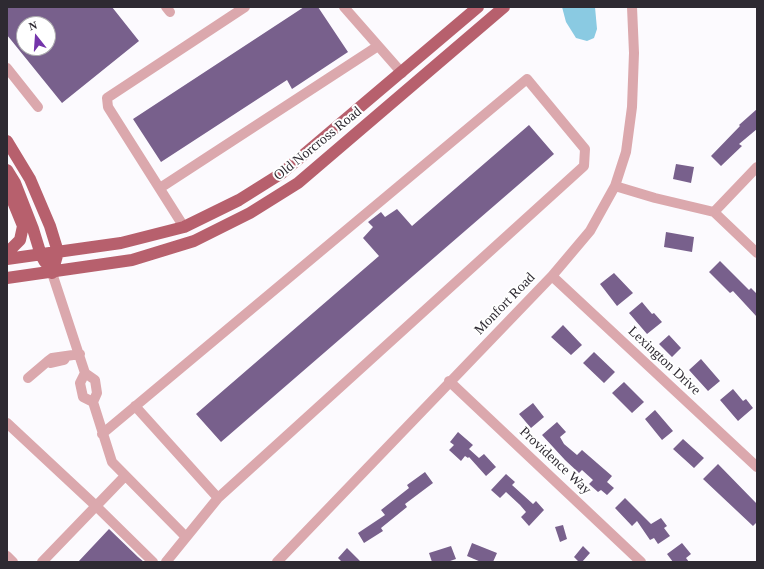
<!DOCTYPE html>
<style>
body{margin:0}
#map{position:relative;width:764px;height:569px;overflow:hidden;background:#fcfafe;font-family:"Times New Roman",serif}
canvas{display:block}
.frame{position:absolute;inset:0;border:8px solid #2e2a32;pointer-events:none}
.north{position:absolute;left:16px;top:16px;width:40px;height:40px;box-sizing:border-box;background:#fff;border:1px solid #abaaad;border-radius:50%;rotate:343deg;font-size:11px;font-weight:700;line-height:16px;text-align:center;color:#2e2a32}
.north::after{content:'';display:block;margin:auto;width:14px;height:18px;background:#7435aa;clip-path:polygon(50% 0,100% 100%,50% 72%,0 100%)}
</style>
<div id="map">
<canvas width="764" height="569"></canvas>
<div class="frame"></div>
<div class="north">N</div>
</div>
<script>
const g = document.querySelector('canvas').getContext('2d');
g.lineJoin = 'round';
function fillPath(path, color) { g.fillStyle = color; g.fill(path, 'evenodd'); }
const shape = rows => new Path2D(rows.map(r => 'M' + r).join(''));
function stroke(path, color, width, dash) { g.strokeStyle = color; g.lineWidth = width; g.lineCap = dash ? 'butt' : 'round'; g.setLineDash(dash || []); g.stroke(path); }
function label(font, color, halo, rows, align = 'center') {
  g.font = font + ' "Times New Roman",serif'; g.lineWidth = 4; g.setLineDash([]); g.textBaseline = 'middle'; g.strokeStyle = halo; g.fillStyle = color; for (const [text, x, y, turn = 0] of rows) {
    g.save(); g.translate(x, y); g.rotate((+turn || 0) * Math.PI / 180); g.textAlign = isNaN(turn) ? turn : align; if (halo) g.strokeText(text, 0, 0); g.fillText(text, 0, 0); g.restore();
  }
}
fillPath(shape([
 [562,7,595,7,597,29,594,38,587,41,576,38,566,22]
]), '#8acae2');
fillPath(shape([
 [7,7,112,7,139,41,62,103,7,35],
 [24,24,48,24,48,48,24,48],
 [304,7,318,7,348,52,292,89,287,80,161,162,133,119],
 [757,109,757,129,739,144,742,146,721,166,711,156,740,126,739,125],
 [529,125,554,154,221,442,196,414,379,256,363,238,373,227,368,222,381,212,385,217,397,209,412,226],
 [676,164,694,167,691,183,673,179],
 [666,232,694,237,692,252,664,247],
 [720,261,749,290,751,288,757,294,757,317,733,291,730,293,709,272],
 [614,273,633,293,617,306,600,284],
 [642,302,652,314,654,313,662,322,647,334,629,313],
 [563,325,582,345,571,355,551,337],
 [669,335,681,348,672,357,659,344],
 [594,352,615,372,604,383,583,363],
 [701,359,720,381,708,391,689,370],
 [624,382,644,402,632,413,612,393],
 [733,389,743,401,746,399,753,408,738,421,720,400],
 [533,403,544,417,531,428,519,414],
 [655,410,673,431,662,440,645,419],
 [557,422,566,432,560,437,564,444,577,455,582,450,612,476,607,482,614,488,607,495,601,490,598,492,589,484,593,480,582,470,579,473,565,460,542,435],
 [458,432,473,445,469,449,479,458,484,454,496,467,486,476,469,457,468,458,465,456,461,461,449,450,454,445,450,442],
 [683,439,704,458,694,468,673,449],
 [718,464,757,504,757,522,753,526,703,479],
 [425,472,433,483,405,504,407,507,381,528,383,531,364,543,358,533,385,515,381,510,409,488,407,485],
 [506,474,515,482,512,485,533,504,536,501,544,510,529,526,521,517,526,512,520,505,506,492,500,498,491,490],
 [625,498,651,524,661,518,667,526,664,528,670,536,658,544,654,538,650,540,637,521,632,526,615,508],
 [563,525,567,539,560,542,555,527],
 [109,529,138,557,144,562,78,562],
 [472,543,497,553,493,562,481,562,467,556],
 [682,543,691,554,686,558,689,562,673,562,667,554],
 [451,546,456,559,447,562,432,562,429,553],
 [583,546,590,553,582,562,579,562,574,557],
 [347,548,361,562,342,562,338,558]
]), '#78608c');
stroke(shape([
 [166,7,170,12],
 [344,7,402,73],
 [7,68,38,107],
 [615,186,655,198,714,212,757,167],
 [160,188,378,46],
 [714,212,757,253],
 [184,227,108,107,107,98,245,7],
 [52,273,85,373,95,380,97,393,93,402],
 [552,276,757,467],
 [66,357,64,360,51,363,48,361,52,358,80,354],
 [85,373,80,383,83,397,93,402,112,462,186,537],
 [28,378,48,361],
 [449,381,641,562],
 [135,406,218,498],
 [7,423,96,506,153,562],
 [102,434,527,79,585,149,584,166,218,498,166,562],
 [7,556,13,562],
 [42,562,125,476],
 [277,562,552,276,590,231,615,186,626,152,632,107,634,53,632,7]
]), '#dba8ad', 10);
stroke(shape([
 [7,141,30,179,50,226,58,252,52,273],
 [7,170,15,183,33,229,41,255,45,262],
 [7,187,23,226,20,240,7,253],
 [7,259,121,243,184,227,239,200,282,173,478,7],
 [7,278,132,260,194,241,250,213,298,183,504,7]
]), '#b7606d', 12);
label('14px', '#2e2a32', '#fff', [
 ["Old Norcross Road",318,144,-39],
 ["Monfort Road",505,304,-46],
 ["Lexington Drive",664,361,43],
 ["Providence Way",555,461,43]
]);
</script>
